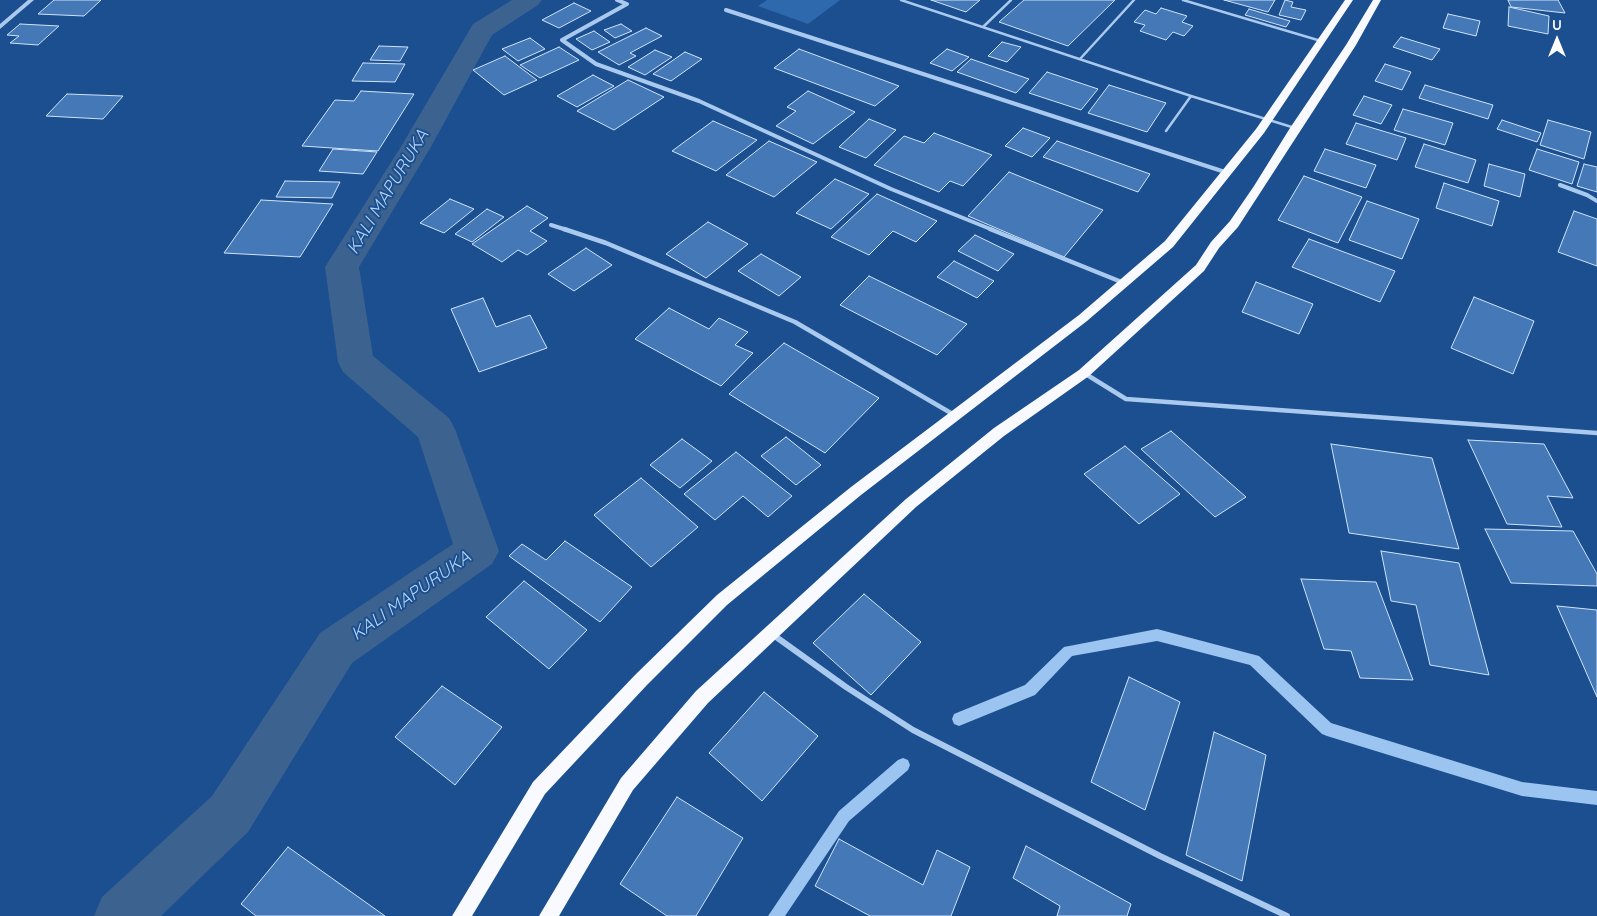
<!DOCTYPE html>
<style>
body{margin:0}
#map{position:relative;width:1597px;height:916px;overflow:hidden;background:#1b4f8f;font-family:Quicksand,sans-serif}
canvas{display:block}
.north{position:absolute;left:1532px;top:15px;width:50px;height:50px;-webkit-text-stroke:4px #1b4f8f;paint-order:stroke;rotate:0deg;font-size:14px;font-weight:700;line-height:20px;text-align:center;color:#fff}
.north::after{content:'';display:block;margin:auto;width:18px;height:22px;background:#fff;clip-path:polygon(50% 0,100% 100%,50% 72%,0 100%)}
</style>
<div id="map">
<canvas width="1597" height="916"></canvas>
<div class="north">U</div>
</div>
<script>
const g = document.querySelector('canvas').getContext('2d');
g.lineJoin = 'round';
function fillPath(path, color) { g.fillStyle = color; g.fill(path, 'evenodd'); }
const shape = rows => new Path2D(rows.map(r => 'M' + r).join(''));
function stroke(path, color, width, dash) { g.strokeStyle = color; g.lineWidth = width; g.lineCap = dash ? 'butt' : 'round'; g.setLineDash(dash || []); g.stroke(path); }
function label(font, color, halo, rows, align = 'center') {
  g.font = font + ' Quicksand,sans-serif'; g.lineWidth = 4; g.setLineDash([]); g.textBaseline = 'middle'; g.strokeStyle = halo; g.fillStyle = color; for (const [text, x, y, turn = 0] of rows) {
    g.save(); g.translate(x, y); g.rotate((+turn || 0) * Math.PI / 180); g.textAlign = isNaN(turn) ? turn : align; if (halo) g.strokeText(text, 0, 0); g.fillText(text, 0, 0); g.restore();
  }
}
fillPath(shape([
 [767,0,840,0,808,24,758,6]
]), '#2e69ad');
fillPath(shape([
 [1157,629,1259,656,1331,723,1522,782,1597,791,1597,805,1522,796,1327,736,1322,734,1250,665,1157,641,1072,656,1035,695,959,726,954,724,952,719,954,714,1025,685,1064,647,1157,629],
 [903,758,908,760,910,765,908,770,849,821,785,916,768,916,839,811,898,760,903,758]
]), '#9cc4f0');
fillPath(shape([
 [512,0,542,0,538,5,492,35,432,145,359,267,373,356,449,418,455,429,499,551,492,564,352,663,248,832,161,916,94,916,102,897,212,796,320,633,453,544,418,437,343,372,338,362,325,267,402,145,473,24,512,0]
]), '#3c6290');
const building = shape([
 [54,0,101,0,84,16,38,14,54,0],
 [931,0,980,0,966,12,931,0],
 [1024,0,1115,0,1068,46,999,22,1024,0],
 [1224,0,1275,0,1268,12,1224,0],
 [1285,0,1293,2,1291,7,1306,10,1301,20,1279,15,1285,0],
 [1508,0,1558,0,1565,13,1511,7,1508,0],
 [574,3,591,11,559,28,542,20,574,3],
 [1509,7,1549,16,1548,34,1508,26,1509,7],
 [1161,8,1187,16,1182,22,1193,26,1184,36,1173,32,1166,40,1140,31,1145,25,1134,22,1145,10,1156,14,1161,8],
 [1249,9,1290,21,1286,27,1245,15,1249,9],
 [1448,14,1480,21,1476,36,1443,28,1448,14],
 [20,24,59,26,38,45,10,43,19,36,7,35,20,24],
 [621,24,632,31,615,38,604,30,621,24],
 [646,28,662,36,630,53,636,56,619,65,598,52,646,28],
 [594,31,610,42,592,50,576,39,594,31],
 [1401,37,1440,49,1432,60,1393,47,1401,37],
 [530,38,545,49,518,61,502,49,530,38],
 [1002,42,1021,47,1007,62,988,56,1002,42],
 [379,46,408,47,400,61,370,60,379,46],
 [559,47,579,60,540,78,520,65,559,47],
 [799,49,899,86,875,106,774,68,799,49],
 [947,49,969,57,952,71,930,63,947,49],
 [655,50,672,57,645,75,628,67,655,50],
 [685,52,702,59,671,81,653,74,685,52],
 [505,56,537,80,504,95,473,70,505,56],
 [971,59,1029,79,1016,93,957,72,971,59],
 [363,63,405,64,395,82,352,81,363,63],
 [1385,64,1411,72,1402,90,1375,81,1385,64],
 [1047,72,1098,89,1081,110,1029,93,1047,72],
 [593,75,614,86,577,107,557,96,593,75],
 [628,80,664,97,614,130,577,111,628,80],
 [1109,85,1166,103,1147,132,1088,113,1109,85],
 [1425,85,1493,105,1488,119,1419,98,1425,85],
 [361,91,414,94,378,151,302,146,335,100,354,101,361,91],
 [808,91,855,112,813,144,776,126,796,111,787,107,808,91],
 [67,94,123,96,103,119,46,116,67,94],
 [1364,96,1392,105,1381,124,1353,115,1364,96],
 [1403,109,1453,123,1445,145,1394,130,1403,109],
 [869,119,896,130,866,158,839,147,869,119],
 [1502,120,1541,133,1537,142,1497,129,1502,120],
 [1548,120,1591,132,1584,159,1540,145,1548,120],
 [713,121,757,140,716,171,672,151,713,121],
 [1356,123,1406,138,1397,160,1346,144,1356,123],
 [1023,128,1050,138,1032,157,1005,146,1023,128],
 [934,133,992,155,963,186,950,181,939,192,874,165,904,136,924,143,934,133],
 [769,141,817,162,774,197,726,175,769,141],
 [1057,141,1150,174,1138,192,1043,157,1057,141],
 [1424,144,1476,160,1468,183,1415,167,1424,144],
 [333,149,377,152,363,174,319,171,333,149],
 [1325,149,1376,165,1366,188,1314,171,1325,149],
 [1537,149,1579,162,1572,184,1529,170,1537,149],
 [1489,164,1525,174,1520,197,1484,186,1489,164],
 [1584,164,1597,167,1597,192,1577,186,1584,164],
 [1009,172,1103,210,1064,257,968,216,1009,172],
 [1304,176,1362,197,1338,243,1278,220,1304,176],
 [835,179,869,194,831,229,796,213,835,179],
 [285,181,340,182,332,198,276,197,285,181],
 [1444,183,1499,201,1492,226,1436,208,1444,183],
 [877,194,937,221,916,242,893,231,869,255,831,237,877,194],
 [450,199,474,209,444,233,420,223,450,199],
 [261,200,333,204,300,257,224,253,261,200],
 [1367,201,1419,219,1402,259,1349,240,1367,201],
 [527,206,548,218,530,231,547,241,527,255,518,250,502,262,472,244,527,206],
 [487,209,504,217,472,242,455,234,487,209],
 [1574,211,1597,219,1597,266,1558,252,1574,211],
 [708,222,748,244,706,278,666,254,708,222],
 [975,235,1014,254,998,271,958,251,975,235],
 [1309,239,1395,271,1380,302,1292,267,1309,239],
 [586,248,612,265,574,291,548,274,586,248],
 [761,254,801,277,779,296,738,271,761,254],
 [954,261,994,281,977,298,937,277,954,261],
 [869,276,967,324,937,355,840,305,869,276],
 [1256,282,1313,304,1299,334,1242,312,1256,282],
 [1474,297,1534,321,1513,374,1451,348,1474,297],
 [483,298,496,327,530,315,547,348,479,372,451,309,483,298],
 [669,308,709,329,719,318,748,332,735,345,753,353,721,386,635,339,669,308],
 [784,343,879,398,825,453,729,394,784,343],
 [1171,431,1246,497,1215,517,1141,449,1171,431],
 [786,437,821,465,796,485,761,456,786,437],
 [682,439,712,461,680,488,650,465,682,439],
 [1468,440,1544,444,1573,498,1547,496,1562,527,1507,524,1468,440],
 [1331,444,1432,458,1459,549,1349,533,1331,444],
 [1125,446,1180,494,1139,524,1084,474,1125,446],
 [736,452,792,496,768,517,743,496,715,520,684,494,736,452],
 [641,478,698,527,651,567,594,515,641,478],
 [1485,529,1573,531,1597,574,1597,586,1511,583,1485,529],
 [565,541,632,587,600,622,509,556,522,544,546,560,565,541],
 [1381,551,1459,563,1489,675,1430,665,1416,605,1391,601,1381,551],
 [1301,579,1376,582,1413,680,1360,678,1351,651,1324,649,1301,579],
 [524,581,587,630,549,669,486,617,524,581],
 [864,594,921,642,871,695,813,643,864,594],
 [1557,606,1597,610,1597,697,1557,606],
 [1129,677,1180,702,1145,810,1091,782,1129,677],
 [442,686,502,727,455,785,395,737,442,686],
 [764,692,818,736,762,801,709,753,764,692],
 [1214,732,1266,755,1242,881,1186,855,1214,732],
 [677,797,743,838,696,916,667,916,620,884,677,797],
 [839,839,923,885,937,850,970,867,951,916,870,916,815,886,839,839],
 [1026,846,1131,904,1127,916,1057,916,1060,906,1013,878,1026,846],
 [288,847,385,916,256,916,241,904,288,847]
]);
fillPath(building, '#4478b7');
stroke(building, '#cfe3fa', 1);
stroke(shape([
 [901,0,1191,96,1295,128],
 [1183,0,1321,41],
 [983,27,1011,0],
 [1080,59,1134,0],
 [1166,131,1191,96]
]), '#a9c9ee', 2.5);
stroke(shape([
 [617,0,627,4,562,40,596,64,699,101,891,189,993,230],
 [726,10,1225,172],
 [1560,185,1587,195,1597,201],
 [551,225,567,230]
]), '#a9c9ee', 4);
stroke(shape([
 [564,229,606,243,795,322,956,416],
 [990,229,1124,283],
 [1084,373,1126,399,1597,433]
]), '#a9c9ee', 4.5);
stroke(shape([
 [772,634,846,687,913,730,1160,856,1287,916]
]), '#a9c9ee', 6);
fillPath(shape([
 [28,0,34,0,0,29,0,24,28,0]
]), '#a9c9ee');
fillPath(shape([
 [1345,0,1353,0,1264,133,1173,247,1087,321,861,495,727,605,647,685,545,794,472,916,452,916,533,782,635,675,717,595,851,487,1079,315,1165,241,1256,129,1345,0],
 [1373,0,1381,0,1356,45,1238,227,1219,248,1204,271,1089,376,1004,436,916,507,708,703,633,790,559,916,539,916,621,778,696,691,906,499,994,428,1079,370,1196,265,1211,242,1230,221,1254,186,1290,128,1346,45,1373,0]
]), '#f8faff');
label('italic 18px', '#b5d3f5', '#1b4f8f', [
 ["KALI MAPURUKA",388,192,-59],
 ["KALI MAPURUKA",411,596,-35]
]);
</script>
